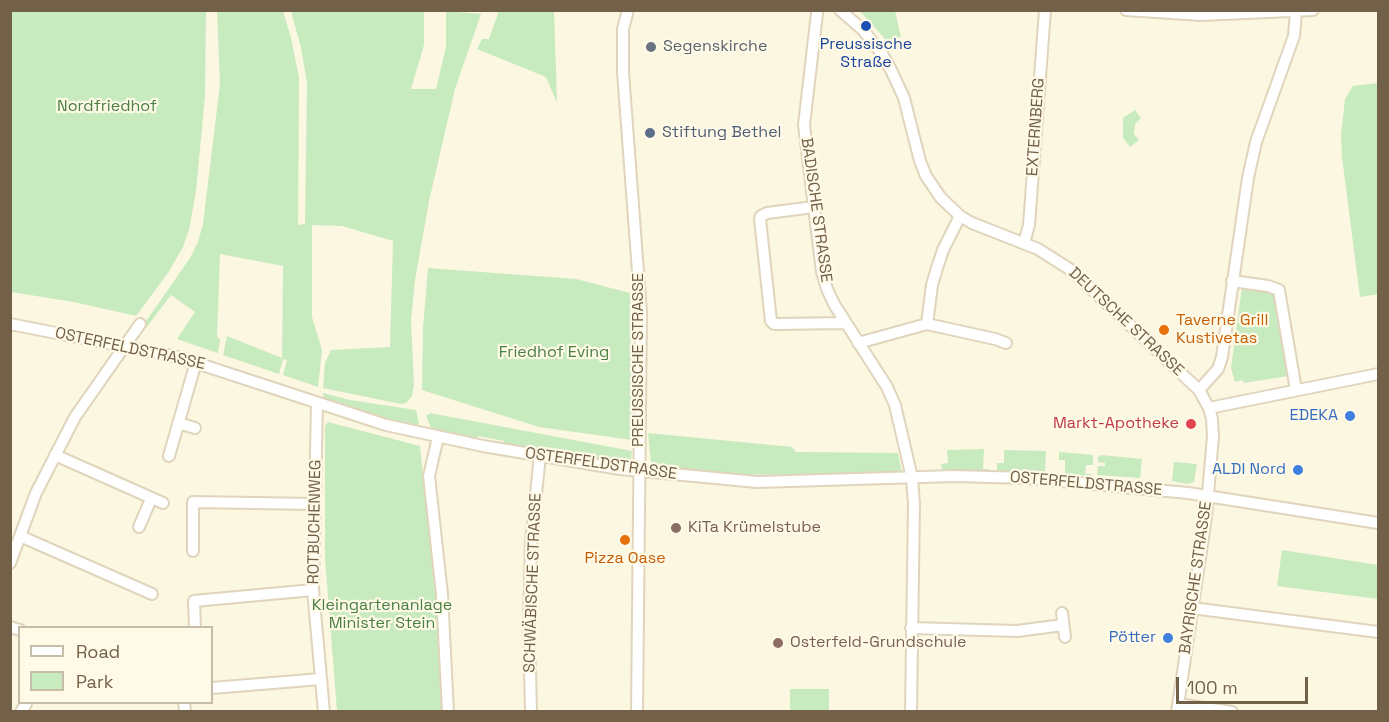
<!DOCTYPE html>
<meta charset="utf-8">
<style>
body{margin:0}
#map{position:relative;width:1389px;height:722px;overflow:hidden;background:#fcf7e0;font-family:"Space Grotesk",sans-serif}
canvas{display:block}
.frame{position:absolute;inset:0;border:12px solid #736048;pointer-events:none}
.legend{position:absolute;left:18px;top:626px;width:195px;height:78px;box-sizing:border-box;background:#fffae7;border:2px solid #c7bca7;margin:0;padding:8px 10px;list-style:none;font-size:18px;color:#736048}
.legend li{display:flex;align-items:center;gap:12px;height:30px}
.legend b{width:30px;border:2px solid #c7bca7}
.scale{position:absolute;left:1176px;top:677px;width:132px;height:27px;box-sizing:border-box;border:3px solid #736048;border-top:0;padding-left:8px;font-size:18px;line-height:21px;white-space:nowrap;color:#736048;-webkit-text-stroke:4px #fffae7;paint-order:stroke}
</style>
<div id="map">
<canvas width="1389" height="722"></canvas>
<div class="frame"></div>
<ul class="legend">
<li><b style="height:8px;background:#fff"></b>Road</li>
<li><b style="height:16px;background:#c8eabf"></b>Park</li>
</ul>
<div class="scale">100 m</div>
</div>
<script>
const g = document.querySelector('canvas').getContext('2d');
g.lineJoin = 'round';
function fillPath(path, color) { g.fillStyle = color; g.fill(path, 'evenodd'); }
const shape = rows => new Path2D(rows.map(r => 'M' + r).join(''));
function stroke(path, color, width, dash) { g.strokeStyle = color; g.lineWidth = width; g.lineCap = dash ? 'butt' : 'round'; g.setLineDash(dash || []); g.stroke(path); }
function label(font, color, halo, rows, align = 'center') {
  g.font = font + ' "Space Grotesk",sans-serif'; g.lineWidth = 4.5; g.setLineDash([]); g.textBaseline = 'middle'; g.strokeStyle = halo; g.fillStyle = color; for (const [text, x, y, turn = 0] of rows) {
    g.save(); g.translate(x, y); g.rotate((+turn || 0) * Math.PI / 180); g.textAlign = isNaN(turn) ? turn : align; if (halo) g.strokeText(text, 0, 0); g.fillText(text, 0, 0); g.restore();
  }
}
fillPath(shape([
 [11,10,206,11,205,96,196,191,189,230,183,247,168,273,136,316,74,302,11,292],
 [217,11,283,11,291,38,299,78,298,225,305,224,307,83,301,48,291,11,424,11,424,45,411,89,436,89,446,47,446,11,481,14,455,89,429,201,415,280,411,321,414,385,412,396,406,403,401,404,323,388,325,363,331,350,390,347,393,241,342,226,312,225,312,317,322,350,318,387,283,375,287,360,283,359,279,374,223,355,227,336,282,358,283,266,220,254,217,337,220,339,218,353,177,339,195,312,171,295,146,328,142,327,190,258,198,242,203,224,220,84],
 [499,11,554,11,557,103,546,77,477,49,482,39,489,39],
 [860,11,895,11,901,37,886,40],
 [1378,83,1378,294,1360,297,1342,157,1341,135,1345,99,1353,86],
 [1135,110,1141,118,1135,124,1134,134,1139,140,1130,147,1123,138,1123,118],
 [428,268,576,279,630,293,632,440,539,427,422,390,423,328],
 [1242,287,1275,293,1288,376,1244,383,1242,380,1235,382,1231,368],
 [323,393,350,400,416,410,419,423,416,428,391,422,324,401],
 [430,413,632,451,631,460,626,465,588,459,504,445,504,441,478,436,477,440,432,430,426,416],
 [328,422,420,446,437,612,442,711,337,711,325,558,325,426],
 [648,433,792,447,796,452,898,453,902,473,794,475,720,474,659,469,651,464],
 [984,449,983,469,989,469,989,472,943,472,942,470,941,464,948,463,947,450],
 [1004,450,1046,451,1045,471,1051,473,997,471,997,463,1004,463],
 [1059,452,1093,455,1093,465,1086,465,1085,474,1091,474,1091,476,1058,474,1065,473,1065,460,1059,460],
 [1101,455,1142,459,1140,478,1097,475,1098,466,1105,466,1105,463,1098,462,1098,457],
 [1174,462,1197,464,1194,482,1187,484,1172,481],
 [1282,550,1378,565,1378,599,1277,586],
 [790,689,829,689,829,711,790,711]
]), '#c8eabf');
const minor = shape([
 [628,10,623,29,623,72,641,312,637,712],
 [840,10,863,30,882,54,891,70,904,98,920,161,926,176,941,198,960,216,972,223,1038,249,1071,270,1199,390,1209,408,1212,419,1213,436,1206,517,1177,712],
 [1126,10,1201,15,1313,10],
 [817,13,804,125,822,272,827,289,834,304,887,387,895,405,912,478,914,504,911,712],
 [814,207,767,213,761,216,760,219,771,321,774,324,845,323],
 [1024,243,1029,225,1045,10],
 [1232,281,1268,286,1279,290,1296,390],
 [10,324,178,357,386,425,483,446,620,469,757,482,954,476,1028,478,1188,493,1378,523],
 [927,324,932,285,937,268,943,250,960,216],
 [858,343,927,324,995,339,1006,343],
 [1199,390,1218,369,1222,357,1248,178,1256,142,1294,36,1296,12],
 [317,404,313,590,324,712],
 [1209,408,1378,374],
 [178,423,195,428],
 [438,437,429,476,442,594,448,712],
 [55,455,163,503],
 [169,456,196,362],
 [139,527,151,499],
 [20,536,152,594],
 [193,551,193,502,315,504],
 [10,563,36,493,75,417,140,324],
 [1192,608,1378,632],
 [1062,613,1065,637],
 [10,627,20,630],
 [195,628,194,601,313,590],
 [911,628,1017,631,1063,625],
 [212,688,321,679],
 [184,702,185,712],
 [1178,704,1232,712],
 [21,712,26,704],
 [531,712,529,628,531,543,540,455]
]);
stroke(minor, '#e0d4bc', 14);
stroke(minor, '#fff', 10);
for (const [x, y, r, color] of [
 [866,26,6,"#1a4fb4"],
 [651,47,6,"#6b7280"],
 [650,133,6,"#5c6f8a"],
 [1164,330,6,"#e8710a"],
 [1350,416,6,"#3f7fe0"],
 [1191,424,6,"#e0444e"],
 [1298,470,6,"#3f7fe0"],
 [676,528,6,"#8d6e63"],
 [625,540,6,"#e8710a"],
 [1168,638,6,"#3f7fe0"],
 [778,643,6,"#8d6e63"]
]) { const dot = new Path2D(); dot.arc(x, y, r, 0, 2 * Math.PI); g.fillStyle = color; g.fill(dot); stroke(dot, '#fffae7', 2); }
label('16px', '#164399', '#fffae7', [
 ["Preussische",866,45],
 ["Straße",866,63]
]);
label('16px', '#5b616d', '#fffae7', [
 ["Segenskirche",663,47]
], 'left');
label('16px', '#487f42', '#fffae7', [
 ["Nordfriedhof",107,107],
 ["Friedhof Eving",554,353],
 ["Kleingartenanlage",382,606],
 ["Minister Stein",382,624]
]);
label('16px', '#736048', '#fffae7', [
 ["EXTERNBERG",1036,127,-86],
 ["BADISCHE STRASSE",816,210,82],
 ["DEUTSCHE STRASSE",1126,322,43],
 ["OSTERFELDSTRASSE",130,349,12],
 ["PREUSSISCHE STRASSE",639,360,-90],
 ["OSTERFELDSTRASSE",601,464,8],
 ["OSTERFELDSTRASSE",1086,484,5],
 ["ROTBUCHENWEG",315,522,-89],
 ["BAYRISCHE STRASSE",1196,578,-82],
 ["SCHWÄBISCHE STRASSE",533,583,-88]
]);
label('16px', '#4e5e75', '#fffae7', [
 ["Stiftung Bethel",662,133]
], 'left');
label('16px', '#c56008', '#fffae7', [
 ["Taverne Grill",1176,321],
 ["Kustivetas",1176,339],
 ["Pizza Oase",625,559,"center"]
], 'left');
label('16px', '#366cbe', '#fffae7', [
 ["EDEKA",1338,416],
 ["ALDI Nord",1286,470],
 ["Pötter",1156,638]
], 'right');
label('16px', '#be3a42', '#fffae7', [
 ["Markt-Apotheke",1179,424]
], 'right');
label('16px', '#785e54', '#fffae7', [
 ["KiTa Krümelstube",688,528],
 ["Osterfeld-Grundschule",790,643]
], 'left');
</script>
